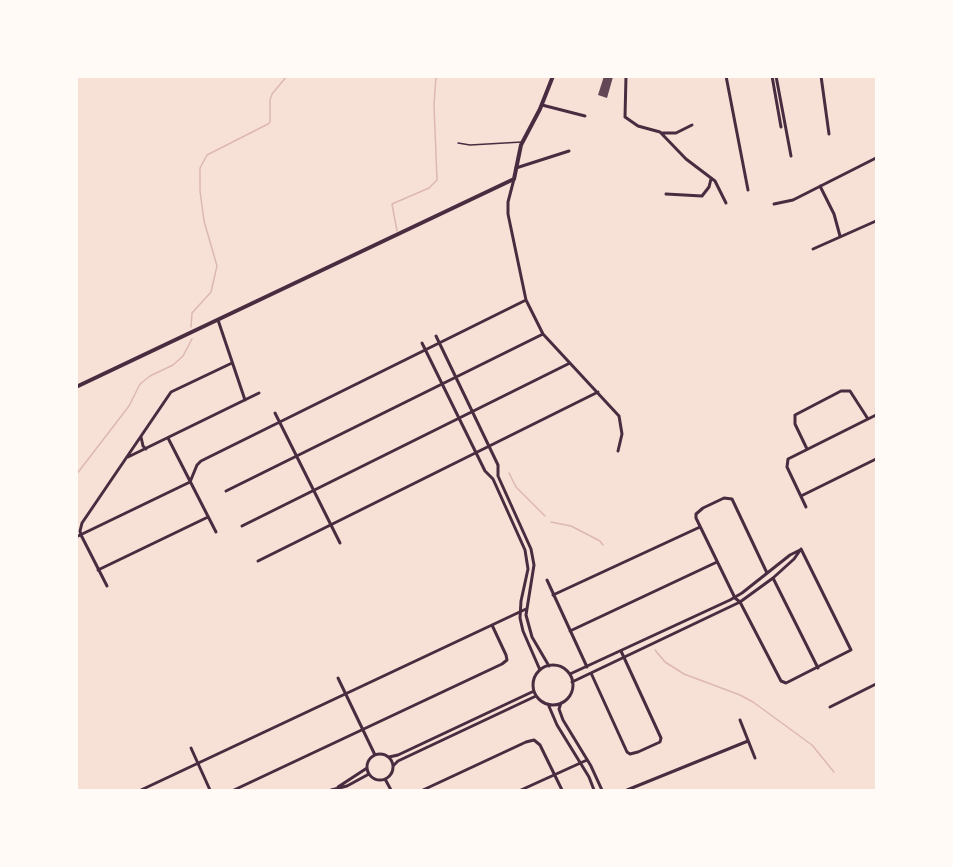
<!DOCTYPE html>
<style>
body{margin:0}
#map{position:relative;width:953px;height:867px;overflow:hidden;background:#f7e1d7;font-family:"Archivo Narrow",sans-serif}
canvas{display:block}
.frame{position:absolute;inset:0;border:78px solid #fffaf5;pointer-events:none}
</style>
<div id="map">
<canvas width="953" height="867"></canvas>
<div class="frame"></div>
</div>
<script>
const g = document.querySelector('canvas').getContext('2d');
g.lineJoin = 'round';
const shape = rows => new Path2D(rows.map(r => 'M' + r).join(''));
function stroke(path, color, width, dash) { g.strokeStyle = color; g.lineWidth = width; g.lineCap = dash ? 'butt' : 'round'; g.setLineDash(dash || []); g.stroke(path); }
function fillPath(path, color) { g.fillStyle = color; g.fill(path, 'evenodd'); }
stroke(shape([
 [397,231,392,204,429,188,437,180,434,105,436,76],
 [191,327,192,313,211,292,217,266,204,221,200,191,200,168,207,155,268,124,270,122,270,100,272,94,287,76],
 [509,473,516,487,545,516],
 [76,475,129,406,140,384,150,376,173,365,183,356,192,339],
 [551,522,571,526,600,541,603,545],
 [655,650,665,662,684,674,740,695,753,702,812,745,834,772]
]), '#dcb8b0', 1.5);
fillPath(shape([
 [604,76,613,77,607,98,598,95]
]), '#644757');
stroke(shape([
 [458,143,470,145,522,142]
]), '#4a2c40', 1.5);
stroke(shape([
 [626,76,625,117,638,126,660,132,686,159,715,181,726,203],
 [726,76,748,190],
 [772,76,781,127],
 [776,76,791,156],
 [821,76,829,134],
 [542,105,585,116],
 [662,133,676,133,692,125],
 [516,168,569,151],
 [514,179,508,202,508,214,526,300,543,334,619,416,622,434,618,451],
 [820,186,834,214,840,236],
 [666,194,702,196,709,187,711,179],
 [774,204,793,200,876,158],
 [813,249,876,221],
 [218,320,245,400],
 [436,336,498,465,498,476],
 [422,343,485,471,493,479,525,550,528,569,521,601,520,618,523,631,540,670],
 [275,413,340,543],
 [141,437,143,446,146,449],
 [168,438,216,532],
 [807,449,795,424,795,415,841,391,850,391,868,419],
 [128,457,259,393],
 [498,476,531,549,534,565,526,615,532,637,549,666],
 [226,491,543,334],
 [801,496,876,459],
 [806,507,787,467,788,459,876,415],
 [242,526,570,363],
 [76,537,190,482,197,465,201,461,526,300],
 [258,561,598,392],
 [98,570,208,517],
 [767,573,732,499,724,498,703,508,696,514,696,518,735,598,740,602,781,681,786,683,790,681,851,650,801,549],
 [773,578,818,668],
 [547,580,587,667],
 [107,586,81,535,80,531,82,523,171,392,232,363],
 [553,595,700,527],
 [570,631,717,562],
 '533 685a20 20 0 1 1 40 0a20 20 0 1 1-40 0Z',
 [591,673,627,752,630,754,638,752,660,742,661,738,621,651],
 [570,674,730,600,742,593,790,555,800,550],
 [338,678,375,755],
 [572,682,740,602,773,578,794,559,801,549],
 [561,703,559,709,563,720,591,766,602,790],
 [548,704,557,725,589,777,594,790],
 [830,707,876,684],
 [740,720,755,758],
 [191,748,210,790],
 '367 767a13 13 0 1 1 26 0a13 13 0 1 1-26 0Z',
 [389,757,398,755,534,691],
 [393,766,398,761,536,696],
 [385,779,391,790],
 [338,787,367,768],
 [141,790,526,609],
 [234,790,502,664,507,660,506,655,492,625],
 [331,790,347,786,369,774],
 [423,790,526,742,534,740,540,745,562,790],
 [521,790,587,760],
 [627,790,748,741]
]), '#4a2c40', 3);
stroke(shape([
 [76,387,514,179,521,145,540,109,553,76]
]), '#4a2c40', 4);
</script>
